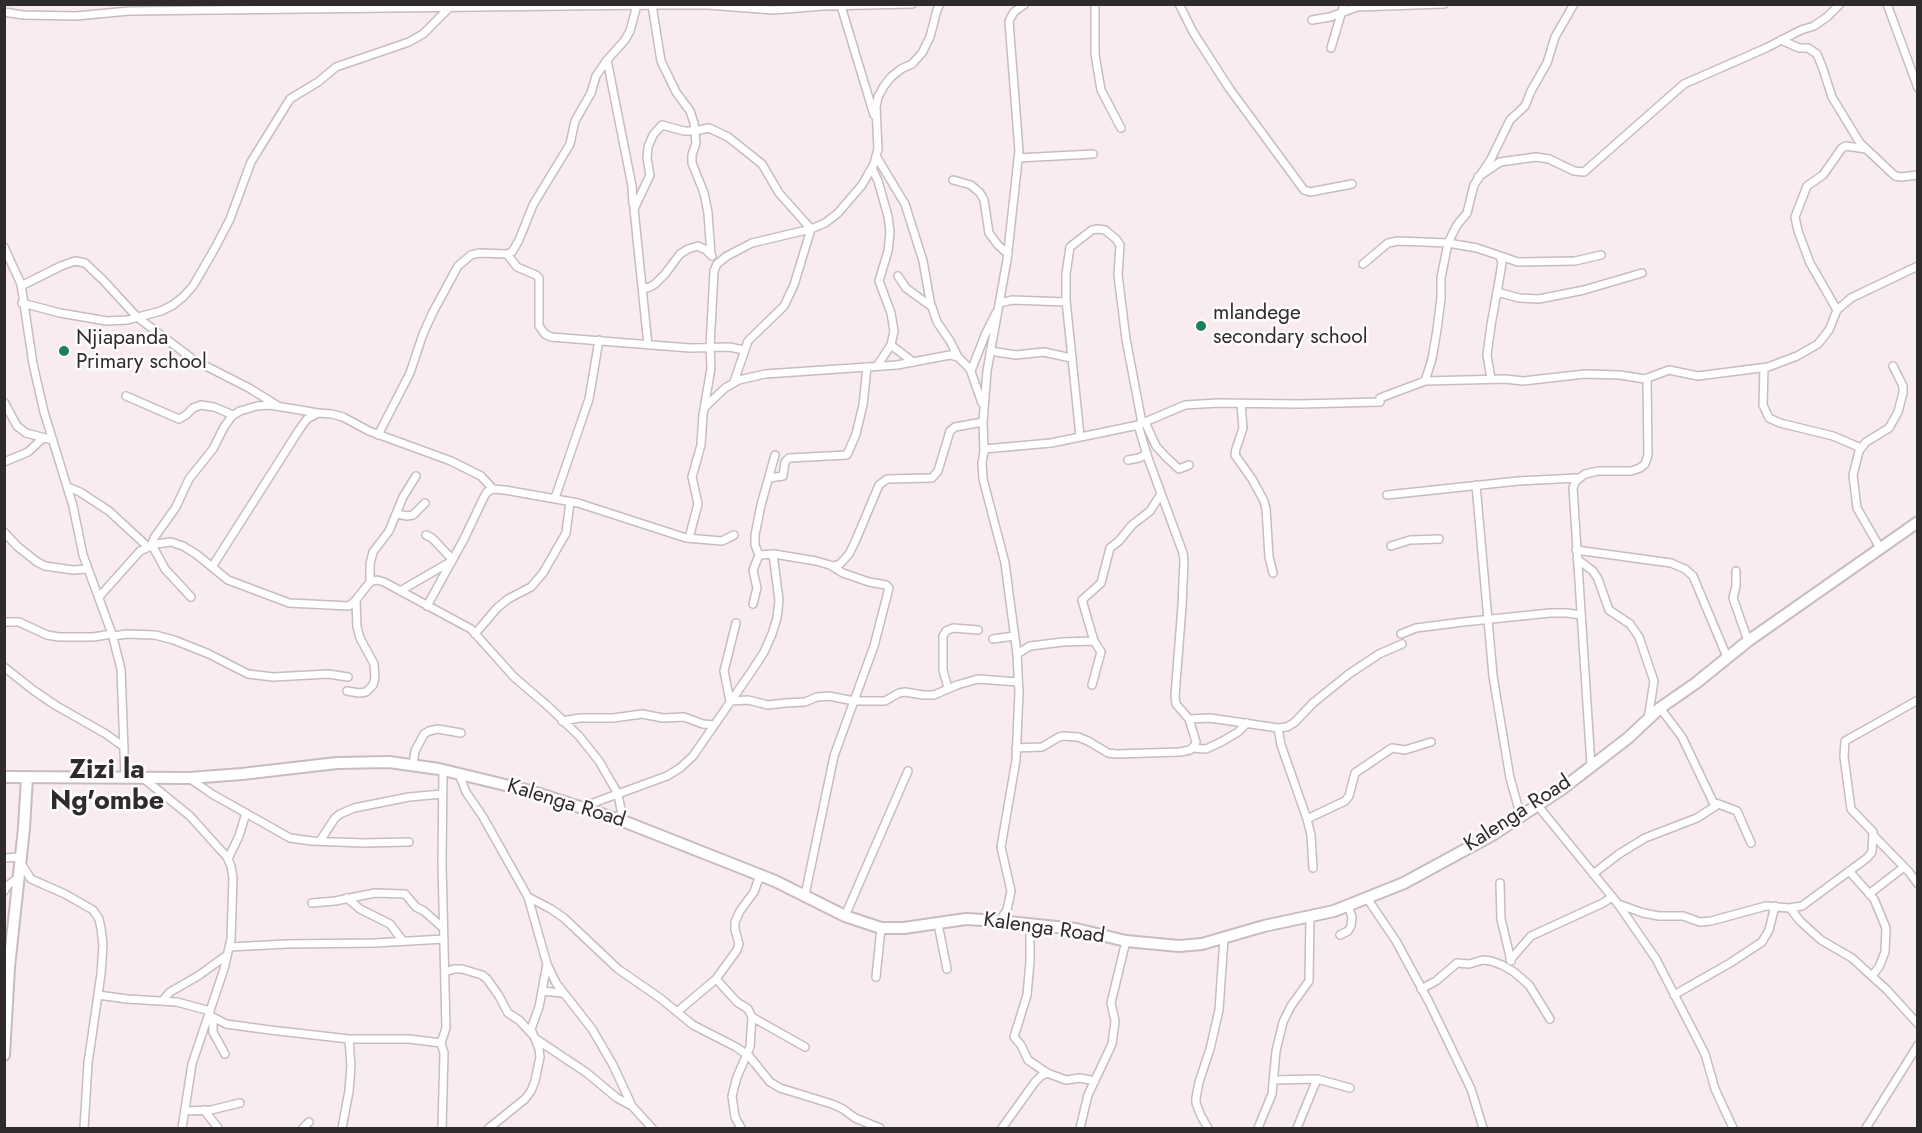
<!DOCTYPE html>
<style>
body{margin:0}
#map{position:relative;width:1922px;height:1133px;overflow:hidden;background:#f8ecef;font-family:Jost,sans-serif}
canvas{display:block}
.frame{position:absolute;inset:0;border:6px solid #2f2a2b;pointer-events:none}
</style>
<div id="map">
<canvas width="1922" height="1133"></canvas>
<div class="frame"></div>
</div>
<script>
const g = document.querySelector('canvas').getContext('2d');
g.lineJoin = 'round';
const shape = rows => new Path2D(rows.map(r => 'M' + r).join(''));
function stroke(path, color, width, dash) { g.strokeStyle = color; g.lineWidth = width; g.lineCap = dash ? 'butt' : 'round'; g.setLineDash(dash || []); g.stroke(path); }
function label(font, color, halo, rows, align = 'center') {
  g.font = font + ' Jost,sans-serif'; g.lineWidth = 5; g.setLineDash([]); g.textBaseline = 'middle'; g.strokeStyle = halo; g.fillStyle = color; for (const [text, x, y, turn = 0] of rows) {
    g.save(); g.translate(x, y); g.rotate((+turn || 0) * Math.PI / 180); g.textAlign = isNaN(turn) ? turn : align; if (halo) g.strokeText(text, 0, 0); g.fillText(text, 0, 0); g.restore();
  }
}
const street = shape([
 [1095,4,1095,54,1101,90,1121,128],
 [1179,4,1193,32,1229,88,1304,190,1310,192,1352,184],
 [1887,4,1918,88],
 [652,5,661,61,676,92,690,111,694,123,696,143,692,155,692,163,704,193,708,213,711,255],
 [841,6,874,115],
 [4,12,23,15,76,16,129,11,652,5,708,5,773,10,823,6,912,4],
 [1312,20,1330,17,1357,7,1444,4],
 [1781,40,1799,48,1808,48,1817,54,1823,69,1832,97,1860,143,1895,176,1901,177,1918,175],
 [1331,48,1344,4],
 [607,60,632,186,633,204],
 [876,156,905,204,923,261,931,306],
 [1018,158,1093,154],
 [872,168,878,181,888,216,890,232,888,251,879,281,891,313,894,331,891,345,877,366],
 [1478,177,1500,162,1536,157,1549,159,1574,171,1584,172,1684,84,1766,48,1801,30,1814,26,1827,17,1840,4],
 [953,180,971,185,980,193,984,200,989,233,998,245,1008,254],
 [4,247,21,284,33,364,44,412,73,506,83,555,112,634,121,669,125,778],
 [507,254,517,267,536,275,539,278,539,326,545,334,551,337,690,348,729,347,744,350],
 [1363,264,1388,243,1398,241,1448,243,1477,248,1518,262,1575,261,1601,255],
 [898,276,906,288,932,307,937,322,950,341,958,357],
 [21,286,61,266,75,261,85,263,103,280,137,317,194,360,249,388,278,406],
 [642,287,648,288,655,284,665,274,680,254,688,249,698,246,706,250,712,256],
 [1497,292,1519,298,1539,299,1584,290,1642,273],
 [22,303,60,313,107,321,127,320,161,311,173,305,183,297,193,286,215,248,230,219,251,162,290,99,318,82,336,67,409,42,423,34,449,8],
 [1000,303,1012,300,1066,302],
 [1837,310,1810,263,1798,231,1795,217,1807,186,1823,175,1842,148,1846,146,1866,149],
 [648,345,634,209,650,175,647,158,648,147,653,135,662,125,684,131,694,131,709,128,728,137,762,164,779,193,811,229,794,285,784,306,748,341,734,382],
 [891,345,913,362],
 [990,351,1016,355,1044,352,1071,358],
 [1764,368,1763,405,1769,418,1780,423,1833,436,1861,448],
 [971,371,985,335,996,313],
 [1491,379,1487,355,1491,325,1499,281,1502,263,1500,256],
 [1425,381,1432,359,1437,330,1441,298,1441,278,1448,243,1457,225,1467,213,1474,185,1491,159,1510,120,1525,106,1531,91,1547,63,1555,37,1574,4],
 [126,396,179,419,186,415,193,408,201,405,214,407,233,415],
 [1380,398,1425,381,1505,379,1523,381,1585,374,1620,375,1645,379,1669,370,1698,376,1768,367,1797,356,1818,344,1829,330,1837,310,1851,298,1918,266],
 [4,402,17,426,26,433,53,440],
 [1241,404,1243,428,1236,449,1235,455,1252,479,1264,501,1266,509,1269,557,1273,573],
 [704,408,725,388,739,380,765,374,897,365,950,355,958,357,970,369,982,403],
 [1145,422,1156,446,1166,457,1179,469,1189,465],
 [378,435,410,373,423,334,433,312,458,266,471,255,479,253,507,254,512,252,519,240,533,205,570,144,575,121,591,93,596,76,607,60,625,40,630,31,637,5],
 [1080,436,1066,300,1066,274,1070,247,1092,230,1098,229,1105,230,1116,239,1120,245,1118,275,1126,339,1142,423],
 [984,449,1051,443,1100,433,1138,425,1185,405,1218,403,1299,404,1380,402],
 [1128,460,1139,458,1147,454],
 [4,462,28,452,43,438],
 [769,478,783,476,785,462,789,458,847,455,856,434,863,405,867,367],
 [1476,485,1493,676,1510,778,1521,817],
 [68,487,80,492,109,511,148,547],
 [1387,495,1518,481,1577,478],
 [555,498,589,399,599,340],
 [397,514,407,516,413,515,425,503],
 [4,532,17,546,37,562,45,566,73,570,88,569],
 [426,535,432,538,452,559],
 [689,538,698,504,692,477,701,445,703,415,711,368,710,347,714,271,717,264,727,256,752,243,811,229,825,223,838,213,862,185,874,164,878,149,876,107,878,97,884,86,891,77,901,69,912,64,922,53,930,37,937,10,940,4],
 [152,545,165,569,191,597],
 [151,546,154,538,176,507,189,479,213,449,224,427,232,416,240,411,257,406,270,405,318,413],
 [1391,546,1410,540,1439,539],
 [1880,548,1857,508,1853,475,1859,451,1866,442,1889,428,1898,412,1903,393,1903,386,1893,366],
 [1576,550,1671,563,1685,569,1693,576,1727,657],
 [759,555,755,545,755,535,761,505,775,455],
 [1577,559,1593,571,1598,579,1609,610,1630,624,1639,637,1654,681,1648,719],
 [212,567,299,430,307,419,318,413,332,414,343,417,369,431,451,461,481,476,493,489],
 [1736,571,1736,586,1733,598,1748,641],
 [370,582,370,564,373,552,389,531,403,497,416,476],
 [400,591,450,562],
 [99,597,140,551,156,544,171,542,183,546,196,554,228,580,289,603,349,606,355,601,370,582,377,580,384,582,471,629,514,677,549,707,579,736,599,761,618,794,623,821],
 [753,604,757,588,753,570,759,555,774,554,816,561,833,566,840,564,849,554,855,542,879,485,887,479,932,478,938,471,950,431,955,427,983,422],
 [427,606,464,539,484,497,487,492,493,489,505,490,578,503,686,538,722,541,734,535],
 [4,622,19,622,47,635,59,637,93,637,112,634],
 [736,623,724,671,730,701,748,700,768,705,785,703,805,702,817,697,829,696,854,701,885,701,899,693,905,692,923,695,934,695,957,685,978,679,1018,682],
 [475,634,497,608,508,599,531,587,543,573,566,533,570,502],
 [1401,634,1416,628,1463,622,1550,613,1567,613,1581,615],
 [113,636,127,634,155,635,174,640,209,654,248,674,273,677,328,674,348,677],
 [993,639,1014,636],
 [1017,654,1030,646,1063,642,1094,641],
 [4,667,33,690,55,705,106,734,124,747],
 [1092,685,1101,652,1094,641,1082,600,1101,583,1110,548,1119,541,1132,525,1150,511,1161,494],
 [948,688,943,670,943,636,946,631,953,628,978,630],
 [347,691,359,693,366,692,373,685,375,678,374,664,360,638,357,627,356,600],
 [1660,708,1682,737,1713,802,1737,811,1751,843],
 [1189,719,1210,718,1278,728,1287,727,1295,722,1313,703,1349,674,1379,654,1402,644],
 [562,721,580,718,613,718,642,714,663,718,684,717,703,724,714,725],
 [1278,728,1281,745,1307,819,1311,835,1313,868],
 [1016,748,1042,747,1059,737,1063,736,1078,737,1088,741,1108,753,1116,754,1180,752,1190,750,1195,745,1196,742,1189,719,1176,704,1175,696,1182,606,1184,561,1183,553,1148,458,1138,425],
 [1192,748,1206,749,1221,742,1238,732,1247,723],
 [413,765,415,751,424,734,429,731,438,729,461,733],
 [1591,765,1573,488,1576,481,1585,474,1598,471,1631,471,1640,468,1645,464,1648,455,1647,378],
 [459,774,466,792,483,817,528,897,547,964,556,983,592,1029,613,1065,632,1106,652,1128],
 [143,778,190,816,216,845,227,857,231,866,233,878,231,939,224,969,192,1064,182,1128],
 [189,778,212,794,290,838,312,841,363,843,409,842],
 [1538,806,1618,904,1656,959,1705,1054,1715,1089,1733,1128],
 [582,807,667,776,680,768,693,756,751,672,764,652,772,634,777,618,779,600,773,554],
 [1307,819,1345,801,1349,796,1355,773,1392,748,1405,750,1431,742],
 [1874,836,1909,872,1918,884],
 [320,841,335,818,340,814,354,808,409,797,442,794],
 [4,858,21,857],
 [228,859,239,836,246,813],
 [20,862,31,879,65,894,93,910,99,919,101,928,103,945,101,974,88,1063,84,1128],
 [1849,871,1874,899,1886,928,1885,952,1879,967,1872,976],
 [1593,874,1619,854,1645,838,1697,818,1717,805],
 [1500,883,1501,919,1511,961],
 [4,891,8,885,18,878],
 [1869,894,1904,867],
 [805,895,834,756,874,646,889,588,886,585,869,582,843,573,830,565],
 [528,897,551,909,564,918,618,969,660,998,693,1025,736,1047,749,1056,770,1082,780,1088,832,1104,843,1109,855,1118,880,1128],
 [347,898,360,909,390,924,403,941],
 [1367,898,1396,941,1429,1002,1471,1089,1483,1128],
 [312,903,335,901,375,893,405,894,416,907,424,911,443,928],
 [1618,904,1643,913,1659,916,1683,916,1700,922,1711,921,1766,906,1789,908,1802,906,1867,858,1872,852,1873,832,1851,809,1844,757,1845,741,1918,700],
 [1790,908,1800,921,1821,940,1852,958,1887,990,1918,1024],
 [845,916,908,771],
 [999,921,1007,910,1011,891,1001,847,1016,760,1019,693,1017,654,1005,563,983,479,982,463,984,451,983,422,987,371,1007,260,1019,151,1009,21,1014,12,1025,4],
 [1030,923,1030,962,1027,995,1014,1037,1021,1045,1028,1060,1047,1073],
 [938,924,947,969],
 [1340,935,1348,931,1351,926,1352,917,1348,905],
 [229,947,287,944,375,943,444,939],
 [1510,960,1531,936,1603,903,1612,897],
 [445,972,454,969,462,969,482,975,487,979,499,996,508,1013,519,1020,532,1034],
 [876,977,881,928],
 [716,979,737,1002,748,1009,752,1017,750,1047,737,1077,732,1096,735,1117,741,1128],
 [1421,989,1436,981,1457,963,1469,964,1483,960,1491,961,1502,965,1514,972,1529,985,1550,1019],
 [542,991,562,993],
 [98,995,127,999,177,1002,210,1011],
 [1674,995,1730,963,1762,942,1769,930,1775,906],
 [163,1000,170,992,198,976,227,955],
 [677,1012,716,979,737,950,739,944,735,929,735,922,740,911,754,892,760,875],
 [209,1015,226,1024,270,1030,349,1039,409,1039,441,1043,444,1053,442,1128],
 [752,1017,805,1047],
 [213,1018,213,1032,225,1054],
 [536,1039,587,1073,617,1098,632,1106],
 [441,1043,446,1028,442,864,443,770],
 [1274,1080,1317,1079,1350,1088],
 [204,1110,218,1128],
 [185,1111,211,1110,240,1103],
 [303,1128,309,1122],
 [342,1128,349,1091,351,1066,349,1039],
 [489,1128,525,1099,531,1091,535,1081,540,1057,539,1049,531,1029,539,1007,547,964],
 [1002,1128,1035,1082,1041,1076,1047,1073,1066,1080,1080,1078,1095,1081],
 [1080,1128,1088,1095,1112,1044,1115,1021,1111,1003,1126,941],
 [1208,1128,1201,1116,1196,1103,1196,1098,1199,1082,1210,1049,1219,1010,1224,938],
 [1258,1128,1272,1094,1276,1051,1283,1022,1291,1006,1309,981,1310,916],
 [1297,1128,1317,1079],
 [1866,1128,1918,1045]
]);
const secondary = shape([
 [4,777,189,778,242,774,337,763,389,762,439,769,530,791,623,821,775,881,845,916,881,928,904,928,966,919,999,921,1076,929,1126,941,1179,946,1202,944,1264,926,1334,911,1404,883,1494,834,1562,789,1628,738,1660,708,1696,683,1748,641,1918,522],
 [4,1055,9,967,24,828,27,777]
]);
stroke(street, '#c8bcbf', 10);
stroke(secondary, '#c8bcbf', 14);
stroke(street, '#fff', 7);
stroke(secondary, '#fff', 10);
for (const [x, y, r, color] of [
 [1201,326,6,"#1a815b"],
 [64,351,6,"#1a815b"]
]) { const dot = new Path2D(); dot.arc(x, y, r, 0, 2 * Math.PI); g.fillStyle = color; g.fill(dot); stroke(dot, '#fefcfc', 2); }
label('21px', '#2f2a2b', '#fefcfc', [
 ["mlandege",1213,314],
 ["secondary school",1213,338],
 ["Njiapanda",76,339],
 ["Primary school",76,363]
], 'left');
label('21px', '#2f2a2b', '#fefcfc', [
 ["Kalenga Road",566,804,17],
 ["Kalenga Road",1518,814,-33],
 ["Kalenga Road",1044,929,8]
]);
label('bold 27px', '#2f2a2b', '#fefcfc', [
 ["Zizi la",107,771],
 ["Ng'ombe",107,802]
]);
</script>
